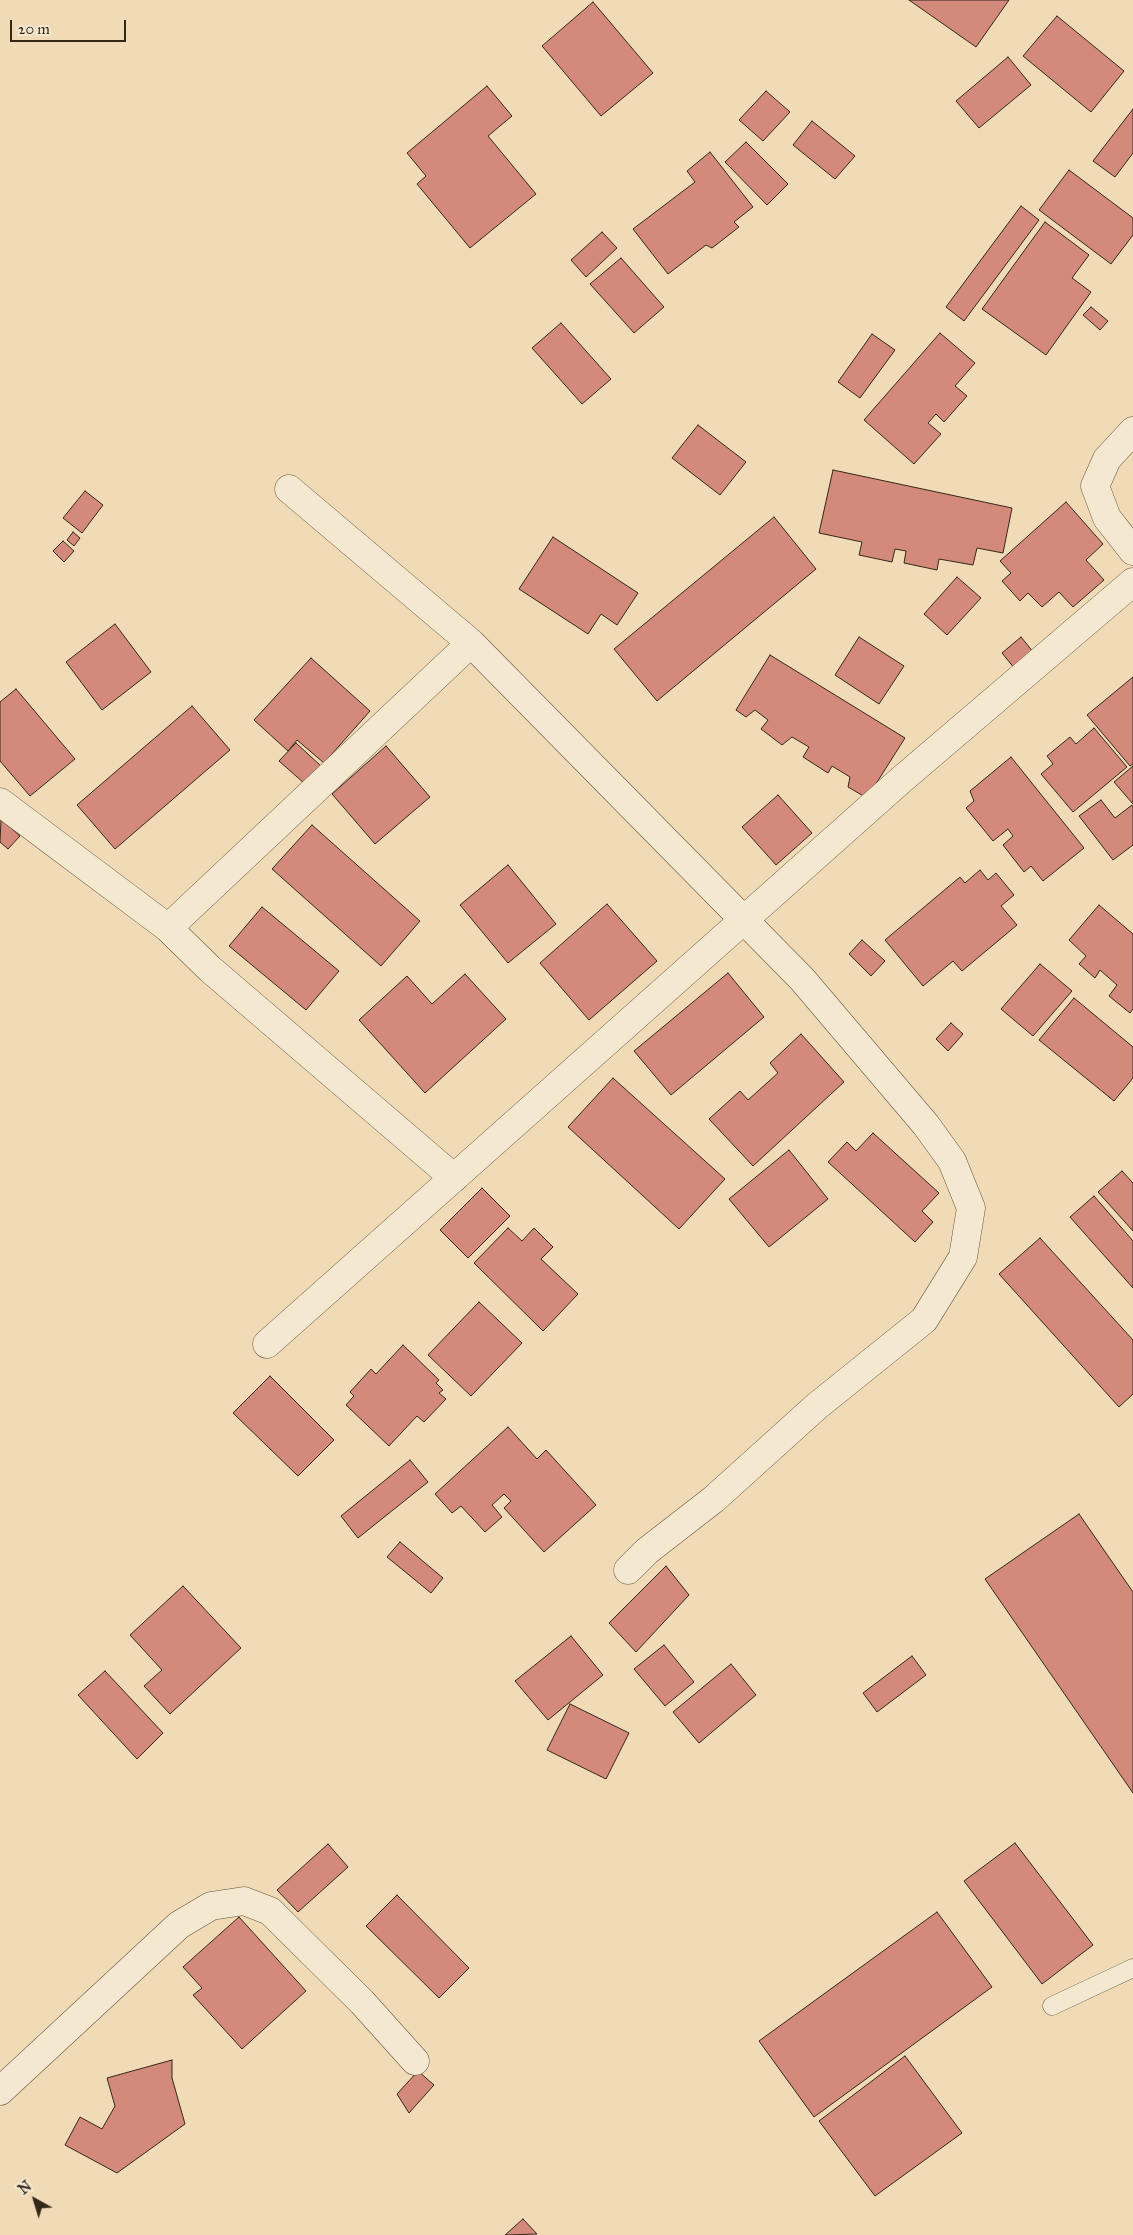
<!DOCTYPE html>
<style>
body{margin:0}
#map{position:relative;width:1133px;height:2235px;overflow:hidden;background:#f0dbb6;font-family:"IM FELL Great Primer",serif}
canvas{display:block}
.north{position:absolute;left:10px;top:2175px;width:50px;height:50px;-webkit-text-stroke:4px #f5e8d0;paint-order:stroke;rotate:321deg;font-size:14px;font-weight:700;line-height:20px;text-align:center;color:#34271a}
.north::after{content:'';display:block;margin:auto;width:18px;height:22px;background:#34271a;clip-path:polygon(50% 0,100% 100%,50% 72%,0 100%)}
.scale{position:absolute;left:10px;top:20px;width:116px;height:22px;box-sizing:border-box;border:2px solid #34271a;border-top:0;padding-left:6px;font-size:15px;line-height:18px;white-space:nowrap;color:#34271a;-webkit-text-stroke:4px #f5e8d0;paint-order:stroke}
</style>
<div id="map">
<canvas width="1133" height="2235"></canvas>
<div class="north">N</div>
<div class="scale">20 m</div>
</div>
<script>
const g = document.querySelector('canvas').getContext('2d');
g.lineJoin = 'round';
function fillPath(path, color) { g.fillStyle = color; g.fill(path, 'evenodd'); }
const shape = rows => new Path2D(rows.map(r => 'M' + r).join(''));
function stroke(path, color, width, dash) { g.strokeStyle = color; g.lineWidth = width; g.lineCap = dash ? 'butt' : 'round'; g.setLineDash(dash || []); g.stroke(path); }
const building = shape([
 [909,0,1009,0,976,47,909,0],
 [593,2,653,73,601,116,542,46,593,2],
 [1057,16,1124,71,1091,112,1023,56,1057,16],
 [1008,57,1031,85,979,128,956,101,1008,57],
 [487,86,512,116,488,136,536,194,470,248,417,184,426,176,407,153,487,86],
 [766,91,790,112,763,141,739,120,766,91],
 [1133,109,1133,153,1115,177,1093,161,1133,109],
 [812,121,855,156,835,179,793,145,812,121],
 [746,142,788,184,767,205,725,162,746,142],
 [710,152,753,207,734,222,739,227,712,248,706,245,668,274,633,229,695,182,687,171,710,152],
 [1069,170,1133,218,1133,235,1111,264,1039,210,1069,170],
 [1021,206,1039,220,964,321,946,307,1021,206],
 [1045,222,1089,255,1072,278,1091,292,1046,355,982,309,1045,222],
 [602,232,617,248,586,277,571,260,602,232],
 [621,258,664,307,634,333,590,284,621,258],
 [1091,307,1108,321,1100,330,1083,315,1091,307],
 [561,323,611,379,582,404,532,348,561,323],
 [940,333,975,363,955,386,967,396,944,422,936,414,928,423,941,434,914,464,864,420,940,333],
 [872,334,895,350,860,398,838,382,872,334],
 [698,425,746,462,720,495,672,458,698,425],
 [833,470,1012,508,1003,553,977,548,973,565,939,559,937,570,904,563,906,551,895,549,892,562,859,555,862,542,819,533,833,470],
 [85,491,103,505,82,533,63,518,85,491],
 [1066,502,1103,544,1086,560,1104,580,1073,607,1059,592,1042,607,1028,593,1020,601,1002,581,1011,573,1000,561,1066,502],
 [774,517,816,569,657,701,614,649,774,517],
 [73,532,80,538,74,546,67,540,73,532],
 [553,537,638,593,617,625,601,614,588,634,519,589,553,537],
 [63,541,74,551,64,562,53,551,63,541],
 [957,577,981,598,947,635,924,614,957,577],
 [115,624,151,672,102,710,66,662,115,624],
 [859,637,904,666,879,704,835,675,859,637],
 [1021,637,1034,653,1015,669,1002,653,1021,637],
 [770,655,905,738,867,798,848,787,850,777,832,766,828,773,803,757,809,747,792,737,782,745,761,729,768,720,755,710,746,717,736,710,770,655],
 [311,658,370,711,324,763,297,740,288,751,254,720,311,658],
 [1133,677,1133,764,1130,766,1087,715,1133,677],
 [16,689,75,759,30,796,0,761,0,702,16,689],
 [192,706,230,750,115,849,77,805,192,706],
 [1094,728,1127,767,1073,812,1041,774,1053,764,1047,756,1070,737,1076,744,1094,728],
 [296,743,321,766,305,784,279,761,296,743],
 [386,746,430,797,375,844,332,794,386,746],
 [1011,757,1084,848,1043,881,1031,866,1024,872,1003,845,1013,836,1008,829,993,841,966,808,974,801,970,791,1011,757],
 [1133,766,1133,804,1114,782,1133,766],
 [778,795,812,833,776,865,742,827,778,795],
 [1101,800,1115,818,1132,805,1133,807,1133,845,1113,860,1079,816,1101,800],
 [1,819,20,836,8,849,0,842,1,819],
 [312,825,420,921,381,966,272,869,312,825],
 [508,865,556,924,508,963,460,905,508,865],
 [980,870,988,880,996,873,1014,895,1001,906,1017,925,962,971,953,961,923,986,885,940,960,877,965,883,980,870],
 [607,904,657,961,589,1020,540,963,607,904],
 [1099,905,1133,934,1133,1009,1130,1013,1109,996,1117,985,1100,970,1095,978,1079,964,1086,956,1069,940,1099,905],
 [262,907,339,971,306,1010,229,946,262,907],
 [862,940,885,961,871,976,849,954,862,940],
 [1040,964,1072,991,1033,1036,1001,1009,1040,964],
 [728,973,764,1017,671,1095,634,1051,728,973],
 [465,974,506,1019,425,1093,359,1020,407,976,432,1004,465,974],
 [1074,998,1133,1047,1133,1078,1114,1101,1039,1040,1074,998],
 [951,1023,963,1034,948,1051,936,1039,951,1023],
 [801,1034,844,1082,753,1166,709,1119,740,1091,748,1100,778,1073,770,1063,801,1034],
 [613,1078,725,1179,679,1229,568,1127,613,1078],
 [873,1133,939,1193,922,1211,933,1222,915,1242,828,1162,847,1142,856,1151,873,1133],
 [789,1150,828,1199,769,1247,729,1199,789,1150],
 [1122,1171,1133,1183,1133,1231,1098,1192,1122,1171],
 [482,1188,510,1216,468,1258,440,1230,482,1188],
 [1094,1196,1133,1241,1133,1288,1070,1217,1094,1196],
 [508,1228,522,1241,534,1228,553,1247,541,1259,578,1294,543,1331,474,1263,508,1228],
 [1040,1238,1133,1340,1133,1394,1119,1407,999,1274,1040,1238],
 [479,1302,522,1343,471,1396,428,1355,479,1302],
 [403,1345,439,1380,436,1383,443,1390,439,1393,446,1399,424,1422,417,1416,389,1446,346,1405,354,1396,350,1392,371,1369,376,1374,403,1345],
 [270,1376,334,1440,298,1476,233,1413,270,1376],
 [508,1427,537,1459,546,1450,596,1505,544,1552,504,1508,511,1501,504,1494,492,1505,502,1517,485,1532,461,1506,452,1513,435,1494,508,1427],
 [410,1460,428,1482,358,1538,341,1516,410,1460],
 [1079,1514,1133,1592,1133,1793,985,1579,1079,1514],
 [400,1542,443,1578,431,1593,387,1557,400,1542],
 [666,1566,689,1595,636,1652,609,1623,666,1566],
 [183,1586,241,1648,170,1714,144,1686,162,1670,130,1635,183,1586],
 [571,1636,603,1675,548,1720,515,1681,571,1636],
 [664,1645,694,1682,665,1706,634,1669,664,1645],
 [912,1656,926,1675,877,1712,863,1693,912,1656],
 [731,1664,756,1695,699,1743,673,1712,731,1664],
 [105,1671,163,1733,137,1759,78,1695,105,1671],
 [570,1704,629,1733,606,1779,547,1750,570,1704],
 [1015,1843,1093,1945,1042,1984,964,1881,1015,1843],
 [328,1844,348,1867,298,1912,277,1890,328,1844],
 [397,1895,469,1968,439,1998,366,1926,397,1895],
 [937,1912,992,1987,814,2117,759,2041,937,1912],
 [239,1917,306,1991,242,2049,193,1995,202,1988,183,1967,239,1917],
 [905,2056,962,2133,875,2196,819,2121,905,2056],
 [172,2060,172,2078,185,2124,117,2173,65,2145,80,2117,102,2129,115,2106,107,2078,172,2060],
 [418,2071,434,2085,409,2113,397,2094,418,2071],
 [523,2219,537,2234,505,2235,523,2219]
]);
fillPath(building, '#d38a7b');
stroke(building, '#34271a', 1);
const service = shape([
 [1052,2006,1133,1968]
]);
const minor = shape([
 [1133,431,1107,459,1095,486,1107,518,1133,551],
 [289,489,471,643,802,979,926,1125,952,1161,971,1208,963,1257,924,1320,817,1406,714,1499,647,1551,628,1570],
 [0,802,168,928,210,969,454,1178],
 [168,928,471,643],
 [267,1344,901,780,1133,582],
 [0,2091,179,1925,211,1906,244,1901,270,1911,362,2002,415,2061]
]);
stroke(service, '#635441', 19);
stroke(minor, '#635441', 29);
stroke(service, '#f5e8d0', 18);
stroke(minor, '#f5e8d0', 28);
</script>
